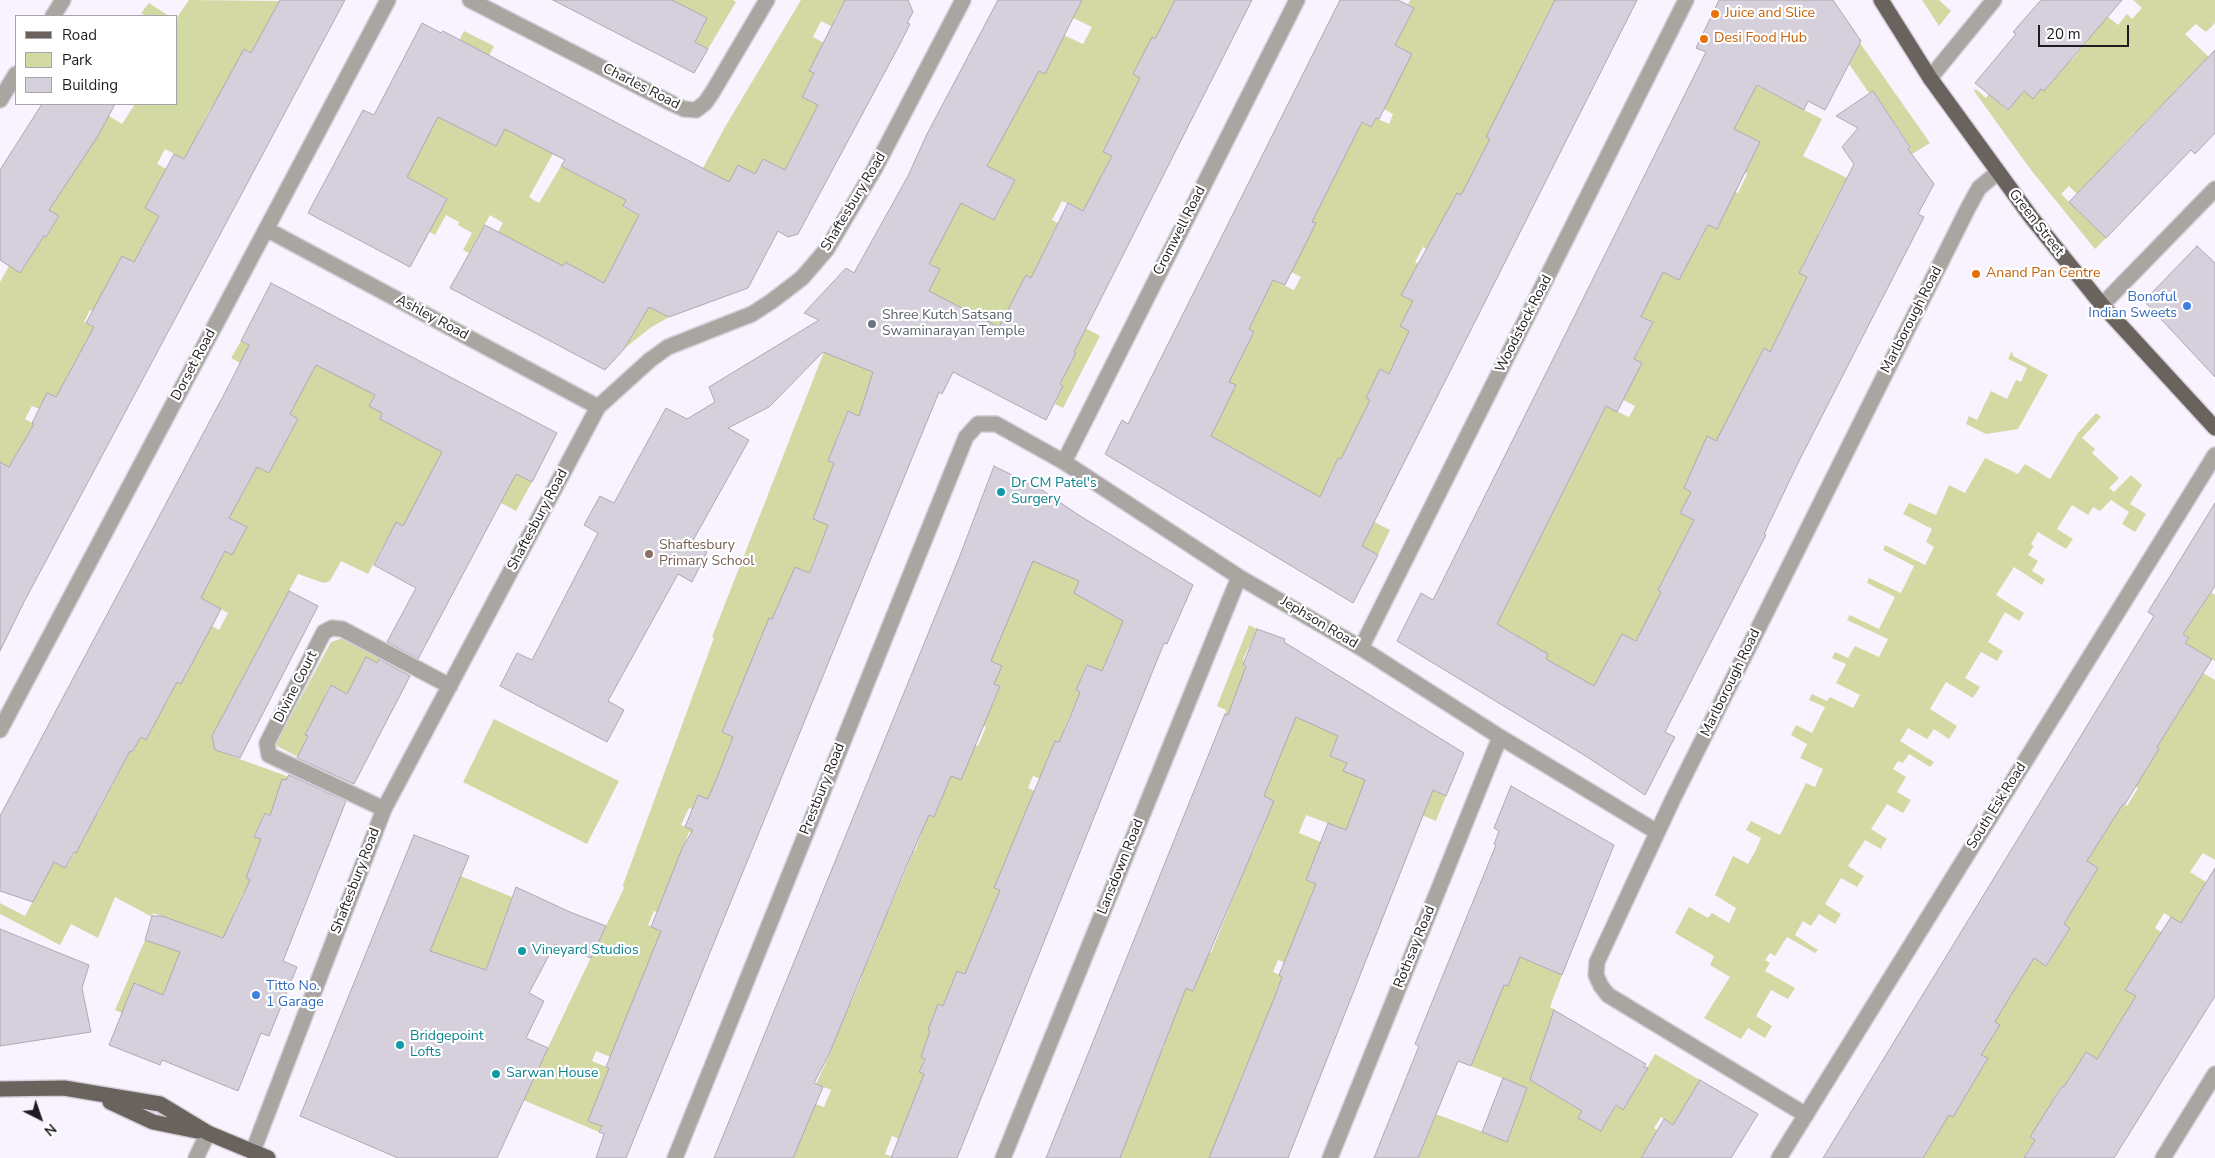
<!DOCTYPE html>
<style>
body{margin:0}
#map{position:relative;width:2215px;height:1158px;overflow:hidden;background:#f8f3ff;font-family:"Nunito Sans",sans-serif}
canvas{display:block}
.legend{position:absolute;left:15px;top:15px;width:162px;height:90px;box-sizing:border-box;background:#fff;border:1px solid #a5a4a6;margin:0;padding:6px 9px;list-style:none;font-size:15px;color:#1e1c20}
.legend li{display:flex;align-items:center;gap:10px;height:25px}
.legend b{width:25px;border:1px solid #a5a4a6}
.north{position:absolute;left:15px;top:1093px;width:50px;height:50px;-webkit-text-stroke:4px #fff;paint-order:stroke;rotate:139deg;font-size:14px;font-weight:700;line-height:20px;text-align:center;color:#1e1c20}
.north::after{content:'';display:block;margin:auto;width:18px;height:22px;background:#1e1c20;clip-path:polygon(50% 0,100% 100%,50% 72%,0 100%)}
.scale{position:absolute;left:2038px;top:25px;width:91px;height:22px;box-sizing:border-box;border:2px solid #1e1c20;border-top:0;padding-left:6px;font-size:15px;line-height:18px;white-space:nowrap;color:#1e1c20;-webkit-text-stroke:4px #fff;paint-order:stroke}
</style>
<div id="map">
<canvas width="2215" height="1158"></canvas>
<ul class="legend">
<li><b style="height:6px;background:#6a625c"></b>Road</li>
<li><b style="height:14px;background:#d3d9a3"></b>Park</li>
<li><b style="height:14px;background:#d5d0dc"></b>Building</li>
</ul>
<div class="north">N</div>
<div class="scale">20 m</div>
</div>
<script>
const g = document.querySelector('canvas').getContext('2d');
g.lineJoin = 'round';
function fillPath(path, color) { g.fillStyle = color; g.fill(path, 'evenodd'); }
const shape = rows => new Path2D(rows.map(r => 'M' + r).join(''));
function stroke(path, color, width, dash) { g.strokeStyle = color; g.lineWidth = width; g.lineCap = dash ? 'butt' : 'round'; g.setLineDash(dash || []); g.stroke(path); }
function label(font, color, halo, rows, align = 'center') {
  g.font = font + ' "Nunito Sans",sans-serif'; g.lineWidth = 4.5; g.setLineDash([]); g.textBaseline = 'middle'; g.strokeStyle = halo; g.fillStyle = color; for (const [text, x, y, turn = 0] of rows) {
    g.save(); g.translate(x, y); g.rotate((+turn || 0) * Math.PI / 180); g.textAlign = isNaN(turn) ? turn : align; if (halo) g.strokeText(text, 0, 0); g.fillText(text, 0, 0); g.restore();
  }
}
fillPath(shape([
 [189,0,280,1,302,79,244,49,236,122,210,109,194,141,216,159,191,146,184,159,165,149,157,164,204,188,161,180,153,193,145,208,164,218,157,275,122,256,114,272,100,315,90,310,84,322,120,342,90,334,79,355,65,380,82,412,48,393,39,409,32,406,25,419,65,441,20,448,12,462,46,481,0,470,0,282,9,266,20,273,44,236,46,237,59,217,50,211,22,202,109,116,122,124,135,104,176,104,176,19],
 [671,0,733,0,736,2,708,49,695,42,707,18],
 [801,0,845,0,834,19,852,29,848,35,821,21,813,37,824,43,809,71,814,73,802,96,818,105,793,154,789,172,763,159,755,174,774,199,604,283,669,317,650,328,624,349,638,326,565,262,560,272,482,260,503,223,490,215,469,253,463,250,472,233,458,225,459,222,446,215,435,235,426,230,447,199,428,188,422,198,362,152,417,123,464,31,494,46,489,56,485,119,476,136,496,146,509,114,560,141,529,197,539,203,561,166,593,183,630,192,623,207,647,219,682,207,725,127],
 [1072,0,1179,0,1173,3,1164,21,1167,45,1152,38,1133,74,1164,90,1122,115,1103,151,1112,156,1084,211,1062,201,1052,220,1058,223,1049,240,1055,243,1035,280,1026,275,1020,287,1056,312,1100,336,1063,408,1055,404,1063,386,1060,384,1073,359,992,349,932,357,898,271,931,287,940,269,929,263,941,192,994,220,1015,181,987,166,1038,70,1045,74,1055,31,1083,44,1092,27,1073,18,1080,4],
 [1410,0,1574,0,1551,7,1523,62,1547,74,1486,137,1490,139,1465,197,1457,193,1448,210,1436,254,1423,247,1415,262,1428,269,1417,303,1410,308,1400,326,1411,332,1391,369,1406,383,1380,369,1366,398,1375,402,1341,459,1338,458,1329,476,1337,503,1390,530,1378,555,1356,564,1280,474,1250,458,1247,463,1203,436,1226,381,1253,332,1249,329,1255,317,1246,312,1265,284,1270,286,1273,280,1294,290,1301,277,1278,265,1316,224,1294,213,1351,116,1371,127,1376,118,1389,124,1393,114,1372,103,1412,54,1395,45,1401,33,1396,31,1400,23,1405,26,1414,8,1408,5],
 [1922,0,1939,0,1951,11,1939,26],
 [2133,0,2215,0,2215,23,2206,32,2196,24,2185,34,2215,63,2201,65,2176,90,2190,103,2176,117,2163,104,2143,124,2145,126,2136,135,2134,133,2109,160,2123,173,2108,188,2094,175,2077,194,2069,186,2061,194,2106,238,2095,249,2031,170,1974,91,1976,89,1986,98,1989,94,2007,110,2024,91,2033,98,2041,89,2044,91,2054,80,2042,69,2068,57,2072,60,2088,40,2084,37,2089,1,2118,25,2127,14,2132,19,2142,8],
 [149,3,169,16,146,16,141,13],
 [1860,43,1930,143,1912,154,1908,149,1910,146,1873,91,1869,93,1849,64],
 [1728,71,1822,119,1803,156,1891,200,1889,205,1844,183,1817,235,1826,240,1808,254,1799,273,1807,277,1801,288,1809,292,1789,314,1770,352,1763,349,1746,384,1761,464,1707,437,1684,488,1714,502,1711,507,1689,496,1680,513,1705,526,1720,542,1690,528,1677,553,1708,568,1702,580,1671,564,1658,590,1686,605,1665,656,1622,634,1608,659,1641,731,1566,670,1554,664,1549,671,1515,636,1515,634,1491,621,1505,607,1518,583,1487,567,1523,572,1537,545,1508,530,1543,532,1556,506,1530,482,1560,497,1593,433,1571,422,1576,412,1598,423,1606,406,1629,417,1635,406,1611,394,1600,343,1638,352,1653,322,1618,305,1640,261,1679,280,1688,262,1659,224,1699,244,1708,225,1717,229,1726,211,1719,184,1738,193,1747,174,1745,172,1734,129,1752,92],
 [241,341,273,358,280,345,375,394,369,406,382,413,380,419,438,449,515,473,532,482,516,511,472,487,403,526,396,523,368,574,341,561,330,581,324,583,298,574,212,736,215,750,311,785,293,826,265,813,254,836,286,850,256,852,246,878,267,885,261,899,244,891,234,913,258,924,227,939,153,913,152,917,115,897,98,938,71,924,60,945,0,914,0,903,25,916,53,862,65,868,87,834,70,825,83,807,97,815,125,761,112,741,132,752,141,737,147,739,156,721,143,714,153,695,167,702,177,682,181,684,191,666,194,616,219,630,228,613,167,580,205,589,217,566,183,548,231,516,207,503,212,493,236,506,252,476,234,455,269,473,298,419,290,414,240,363,231,358],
 [2012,351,2013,356,2048,375,2018,429,1986,434,1966,424,1969,416,1977,420,1991,391,2007,399,2016,380,2021,382,2027,368,2008,359],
 [824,352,893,379,874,378,859,416,848,411,835,442,846,447,832,452,828,461,835,464,813,518,828,525,809,573,795,567,751,697,738,692,722,732,733,737,729,807,698,795,692,809,689,808,681,825,693,830,692,833,689,832,682,849,670,917,654,911,648,925,661,931,625,1063,596,1051,592,1061,622,1073,599,1132,523,1100,624,888,623,885,714,638,712,637],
 [2096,413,2101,417,2082,438,2095,449,2092,453,2119,478,2109,488,2114,492,2131,475,2142,485,2130,504,2146,514,2135,532,2122,524,2129,512,2111,500,2100,511,2093,507,2088,515,2072,505,2057,529,2073,539,2066,549,2038,532,2031,544,2034,546,2028,555,2038,561,2032,571,2045,579,2042,585,2014,567,1996,595,2024,613,2019,621,2005,612,1988,642,2003,651,1997,661,1981,652,1965,678,1980,687,1973,698,1946,682,1930,709,1957,726,1949,739,1934,729,1927,739,1908,728,1900,741,1934,762,1930,767,1909,754,1903,763,1898,761,1893,769,1906,777,1897,792,1911,800,1903,813,1887,804,1871,829,1887,839,1884,843,1881,849,1865,840,1848,866,1864,876,1857,887,1841,878,1825,904,1841,914,1835,924,1819,914,1811,926,1803,921,1795,935,1818,950,1815,953,1787,937,1775,956,1770,953,1765,960,1770,963,1765,971,1795,988,1788,999,1771,990,1756,1016,1772,1026,1765,1038,1748,1028,1741,1039,1704,1018,1730,977,1710,965,1714,956,1675,933,1689,907,1708,918,1712,913,1729,923,1736,908,1715,895,1733,856,1748,864,1755,852,1761,838,1746,830,1751,821,1780,835,1806,783,1815,787,1823,769,1800,758,1807,744,1791,735,1796,725,1812,733,1825,707,1809,700,1812,694,1827,701,1830,697,1853,708,1860,695,1836,683,1846,664,1832,658,1835,652,1848,658,1855,646,1879,657,1888,639,1847,620,1850,615,1879,629,1895,597,1867,583,1869,578,1901,593,1914,566,1883,550,1885,545,1925,565,1934,547,1926,542,1932,529,1903,514,1909,503,1936,515,1949,485,1965,493,1985,458,2018,474,2025,464,2050,479,2078,433],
 [998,530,1079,581,1074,593,1146,620,1133,651,1113,643,1109,653,1121,659,1118,667,1105,662,1102,671,1087,665,1082,675,1076,690,1091,697,1075,705,1064,729,1068,790,1033,776,1028,788,1035,791,994,888,1010,895,1002,913,992,909,986,923,996,928,1006,944,982,934,977,946,989,983,957,971,948,995,961,1013,938,1004,928,1030,950,1040,927,1039,921,1057,939,1065,924,1059,919,1072,935,1078,904,1141,892,1136,885,1154,895,1158,793,1158,809,1102,824,1107,831,1090,816,1084,830,1053,839,998,851,1003,862,977,850,971,854,960,866,965,878,938,865,933,889,910,913,853,899,848,900,845,915,851,921,835,918,833,926,814,934,817,942,799,934,795,968,741,978,746,986,727,977,723,992,706,1000,686,953,667,1001,666,988,660],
 [2211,592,2215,595,2215,661,2185,643,2189,638,2183,634],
 [1249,625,1257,629,1243,660,1245,662,1243,665,1279,710,1298,718,1301,713,1344,720,1330,756,1347,763,1343,771,1405,777,1446,796,1436,821,1368,793,1354,810,1346,830,1306,815,1299,833,1338,849,1313,862,1306,880,1323,887,1340,914,1309,902,1301,920,1293,966,1278,960,1273,972,1312,989,1279,984,1275,996,1286,1000,1271,1038,1260,1033,1236,1091,1246,1095,1209,1158,1117,1158,1153,1072,1146,1052,1159,1057,1165,1045,1148,1037,1175,1004,1179,1006,1184,994,1155,983,1158,976,1193,990,1207,951,1211,953,1239,884,1216,874,1211,836,1253,853,1263,827,1222,810,1257,794,1225,714,1226,710,1217,706],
 [346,637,381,656,377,663,366,658,360,669,358,699,330,685,324,697,330,701,312,721,305,735,308,736,298,757,275,745,331,642],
 [2203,673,2215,680,2215,860,2203,853,2190,872,2206,882,2191,930,2164,913,2155,928,2167,936,2149,952,2125,990,2147,1003,2121,1021,2113,1033,2122,1074,2086,1052,2079,1064,2090,1071,2098,1109,2061,1086,2053,1099,2058,1103,2030,1137,2035,1140,2025,1155,2029,1158,1919,1158,1927,1152,1938,1133,1938,1107,1953,1117,1987,1058,1945,1032,1999,1025,1964,1003,2031,956,2046,966,2053,956,2047,931,2063,940,2070,928,2064,924,2071,913,2033,889,2090,881,2098,868,2075,854,2074,819,2102,837,2111,823,2094,786,2127,806,2138,788,2135,786,2159,749,2145,740],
 [494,719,619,781,587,844,463,782],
 [441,868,512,897,486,970,430,951,429,901,448,908,457,886],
 [145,940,207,961,187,997,165,989,155,1014,122,1013,115,1010],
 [1510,948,1538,965,1562,975,1550,1007,1555,1010,1532,1075,1555,1095,1573,1106,1586,1103,1578,1118,1601,1131,1622,1096,1629,1100,1655,1054,1700,1080,1698,1140,1661,1117,1654,1128,1667,1137,1649,1158,1643,1154,1641,1158,1418,1158,1436,1114,1507,1141,1527,1088,1466,1064,1483,976,1507,986,1513,973]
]), '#d3d9a3');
const building = shape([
 [280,0,345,0,24,602,0,651,0,462,9,467,34,424,32,423,47,393,56,397,94,327,86,323,122,256,134,262,159,216,145,208,174,154,184,159,244,49,251,53,280,0],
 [553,0,672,0,707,18,695,42,708,49,694,73,553,0],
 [845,0,908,0,913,12,907,23,910,24,901,42,798,234,788,237,778,231,748,288,669,317,649,307,624,349,605,370,450,288,485,225,563,266,565,262,604,283,639,215,623,206,626,200,561,166,565,160,505,129,496,146,438,117,407,177,447,199,410,267,308,213,363,110,374,115,422,23,441,33,443,31,729,182,738,165,755,174,763,159,785,170,818,105,802,97,814,73,809,71,845,0],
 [998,0,1082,0,1045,74,1039,71,987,166,1015,180,994,220,961,203,929,264,940,269,929,291,999,327,1026,275,1031,278,1068,203,1083,211,1112,156,1103,152,1140,78,1133,74,1152,37,1155,39,1175,0,1252,0,1074,352,1076,353,1060,384,1063,386,1046,420,953,372,942,394,939,392,626,1158,596,1158,604,1134,599,1132,602,1126,588,1121,609,1068,606,1067,661,931,651,927,683,846,693,830,685,827,698,795,708,799,720,770,733,737,722,732,769,618,772,619,795,567,809,573,812,567,828,525,813,519,834,463,828,461,848,411,859,416,873,372,823,352,769,407,728,428,749,440,691,544,707,552,692,582,678,574,608,701,624,710,607,742,500,686,517,653,532,660,598,533,584,525,600,496,614,503,666,408,687,419,715,402,709,387,819,320,804,313,846,268,854,273,908,176,927,134,998,0],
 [1340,0,1398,0,1414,8,1395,45,1412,54,1379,119,1376,118,1371,127,1362,122,1312,222,1316,223,1285,285,1273,280,1249,329,1254,332,1229,382,1236,385,1211,436,1320,497,1338,458,1341,459,1370,400,1366,398,1380,369,1389,374,1409,331,1400,326,1413,301,1401,295,1457,193,1461,195,1490,139,1486,137,1555,0,1637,0,1362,546,1378,555,1353,603,1105,454,1122,420,1128,424,1340,0],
 [1719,0,1833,0,1861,41,1825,110,1808,101,1804,110,1757,85,1734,129,1760,142,1717,229,1708,225,1679,280,1663,272,1641,317,1653,322,1634,359,1642,363,1617,412,1606,406,1497,624,1548,654,1546,659,1594,686,1622,634,1636,641,1661,592,1658,590,1694,520,1680,513,1691,492,1684,488,1707,436,1716,441,1764,348,1770,352,1807,277,1799,273,1854,164,1842,147,1858,128,1836,116,1873,91,1910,147,1908,149,1934,184,1918,214,1924,217,1800,459,1764,534,1766,535,1665,732,1675,737,1645,795,1584,755,1397,641,1421,593,1433,600,1706,52,1696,48,1719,0],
 [2041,0,2122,0,2044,91,2041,89,2033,99,2024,91,2008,110,1975,83,2016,34,2013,32,2041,0],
 [2215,50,2215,133,2195,154,2191,150,2106,238,2069,202,2215,50],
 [42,104,115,104,98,136,49,210,59,216,46,237,44,236,20,273,0,260,0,170,42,104],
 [2197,246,2215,263,2215,377,2144,301,2197,246],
 [271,283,557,433,532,482,516,474,418,659,387,642,416,588,374,565,396,522,403,526,442,452,380,419,382,413,369,406,375,395,316,365,290,414,298,419,269,473,257,467,229,518,247,527,232,555,225,551,201,598,221,609,181,684,177,682,146,740,141,737,132,752,130,751,76,853,74,852,65,868,54,862,33,902,0,891,0,816,230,383,249,345,241,341,271,283],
 [994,466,1042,490,1077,514,1193,585,1167,644,1164,643,957,1158,891,1158,924,1074,919,1072,925,1059,921,1057,930,1031,928,1030,938,1004,943,1006,957,971,965,974,1000,890,994,888,1055,741,1059,742,1071,715,1080,692,1076,690,1087,665,1102,671,1123,621,1074,593,1079,581,1033,561,991,661,1002,666,994,684,1000,686,961,780,951,776,934,817,929,815,904,872,830,1052,814,1083,823,1087,793,1158,714,1158,959,558,994,466],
 [2215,503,2215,586,2183,634,2189,638,2185,643,2212,659,2157,747,2159,749,2125,804,2123,804,2087,861,2098,868,2064,924,2070,928,2062,941,2046,966,2034,958,2011,995,1995,1022,2000,1025,1981,1055,1988,1058,1953,1117,1949,1115,1923,1158,1823,1158,2154,616,2148,612,2215,503],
 [289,591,318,606,240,758,215,750,212,736,289,591],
 [1257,629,1285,639,1284,642,1464,753,1446,796,1433,790,1288,1158,1209,1158,1275,996,1282,977,1279,975,1316,884,1306,880,1328,823,1346,830,1365,780,1343,771,1347,763,1330,756,1338,736,1296,717,1264,796,1274,801,1193,991,1186,988,1120,1158,1046,1158,1225,714,1228,715,1246,666,1243,665,1257,629],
 [366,657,377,663,379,659,410,676,354,784,297,758,308,736,305,735,331,685,347,694,366,657],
 [289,775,346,801,283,961,297,967,269,1036,261,1033,238,1091,162,1060,160,1065,109,1045,134,983,163,995,180,952,145,940,152,916,162,916,223,938,250,880,246,878,261,839,254,837,265,813,270,816,282,779,286,780,289,775],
 [1511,786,1614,845,1562,975,1520,957,1508,986,1504,985,1471,1066,1458,1061,1418,1158,1374,1158,1419,1046,1415,1044,1496,845,1494,844,1499,831,1494,828,1511,786],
 [414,835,469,856,430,951,486,970,516,887,570,912,606,926,591,958,555,944,529,993,544,1001,526,1038,548,1048,497,1158,398,1158,300,1116,414,835],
 [2215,868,2215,996,2114,1158,2024,1158,2035,1140,2030,1137,2062,1086,2064,1087,2086,1052,2097,1059,2136,996,2125,990,2171,917,2181,923,2215,868],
 [0,929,89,965,82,988,91,1032,0,1046,0,929],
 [1554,1010,1646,1064,1644,1067,1648,1068,1623,1110,1616,1105,1601,1131,1578,1118,1582,1111,1530,1080,1554,1010],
 [1503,1078,1527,1088,1507,1142,1482,1132,1503,1078],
 [1700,1080,1758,1114,1731,1158,1641,1158,1664,1119,1673,1125,1700,1080]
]);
fillPath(building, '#d5d0dc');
stroke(building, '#ada9b4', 1);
const minor = shape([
 [470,0,673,104,684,109,696,110,705,103,712,93,767,0],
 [53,16,63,0],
 [1930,78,1994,0],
 [0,100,16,74],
 [266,229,598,407],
 [2102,305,2215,189],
 [1064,462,1297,0],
 [1361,648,1686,0],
 [0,730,388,0],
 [384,809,269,755,267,743,324,632,332,628,342,629,450,686],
 [1806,1115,1608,995,1601,986,1596,975,1597,962,1672,801,1968,208,1979,188,1997,173],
 [253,1151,384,809,598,407,650,360,668,347,752,314,772,301,802,278,827,249,874,170,963,0],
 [196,1158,208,1133],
 [675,1158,966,437,978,424,996,424,1064,462,1239,577,1361,648,1500,737,1657,832],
 [1003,1158,1239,577],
 [1330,1158,1500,737],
 [1779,1158,2215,455],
 [2163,1158,2215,1074]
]);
const major = shape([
 [1881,0,1930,78,2031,217,2102,305,2215,428],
 [0,1089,64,1088,160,1104,208,1133,268,1158],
 [110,1102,153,1122,197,1131]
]);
stroke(minor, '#d5d1db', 18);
stroke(major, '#d5d1db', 18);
stroke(minor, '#a9a5a1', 15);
stroke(major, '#6a625c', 15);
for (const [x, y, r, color] of [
 [1715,14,5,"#e8710a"],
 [1704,39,5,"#e8710a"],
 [1976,274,5,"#e8710a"],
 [2187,306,5,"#3f7fe0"],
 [872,324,5,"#6b7280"],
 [1001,492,5,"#0f9aa8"],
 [649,554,5,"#8d6e63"],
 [522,951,5,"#0f9aa8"],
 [256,995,5,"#3f7fe0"],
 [400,1045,5,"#0f9aa8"],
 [496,1074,5,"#0f9aa8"]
]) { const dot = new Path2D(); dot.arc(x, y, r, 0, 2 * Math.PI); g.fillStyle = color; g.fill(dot); stroke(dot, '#fff', 2); }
label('14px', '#c56008', '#fff', [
 ["Juice and Slice",1725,14],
 ["Desi Food Hub",1714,39],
 ["Anand Pan Centre",1986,274]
], 'left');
label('14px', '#1e1c20', '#fff', [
 ["Charles Road",641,87,27],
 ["Shaftesbury Road",854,202,-59],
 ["Green Street",2036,223,52],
 ["Cromwell Road",1180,231,-63],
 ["Ashley Road",432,318,28],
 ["Marlborough Road",1912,320,-63],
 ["Woodstock Road",1524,324,-63],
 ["Dorset Road",194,365,-62],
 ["Shaftesbury Road",538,520,-62],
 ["Jephson Road",1319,623,31],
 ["Marlborough Road",1731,683,-64],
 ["Divine Court",296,687,-63],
 ["Prestbury Road",823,789,-68],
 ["South Esk Road",1997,806,-58],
 ["Lansdown Road",1121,867,-68],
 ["Shaftesbury Road",356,881,-69],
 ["Rothsay Road",1415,947,-68]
]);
label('14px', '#366cbe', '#fff', [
 ["Bonoful",2177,298],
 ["Indian Sweets",2177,314],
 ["Titto No.",266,987,"left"],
 ["1 Garage",266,1003,"left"]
], 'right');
label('14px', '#5b616d', '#fff', [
 ["Shree Kutch Satsang",882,316],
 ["Swaminarayan Temple",882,332]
], 'left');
label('14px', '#0d838f', '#fff', [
 ["Dr CM Patel's",1011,484],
 ["Surgery",1011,500],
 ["Vineyard Studios",532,951],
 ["Bridgepoint",410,1037],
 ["Lofts",410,1053],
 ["Sarwan House",506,1074]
], 'left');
label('14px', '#785e54', '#fff', [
 ["Shaftesbury",659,546],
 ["Primary School",659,562]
], 'left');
</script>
